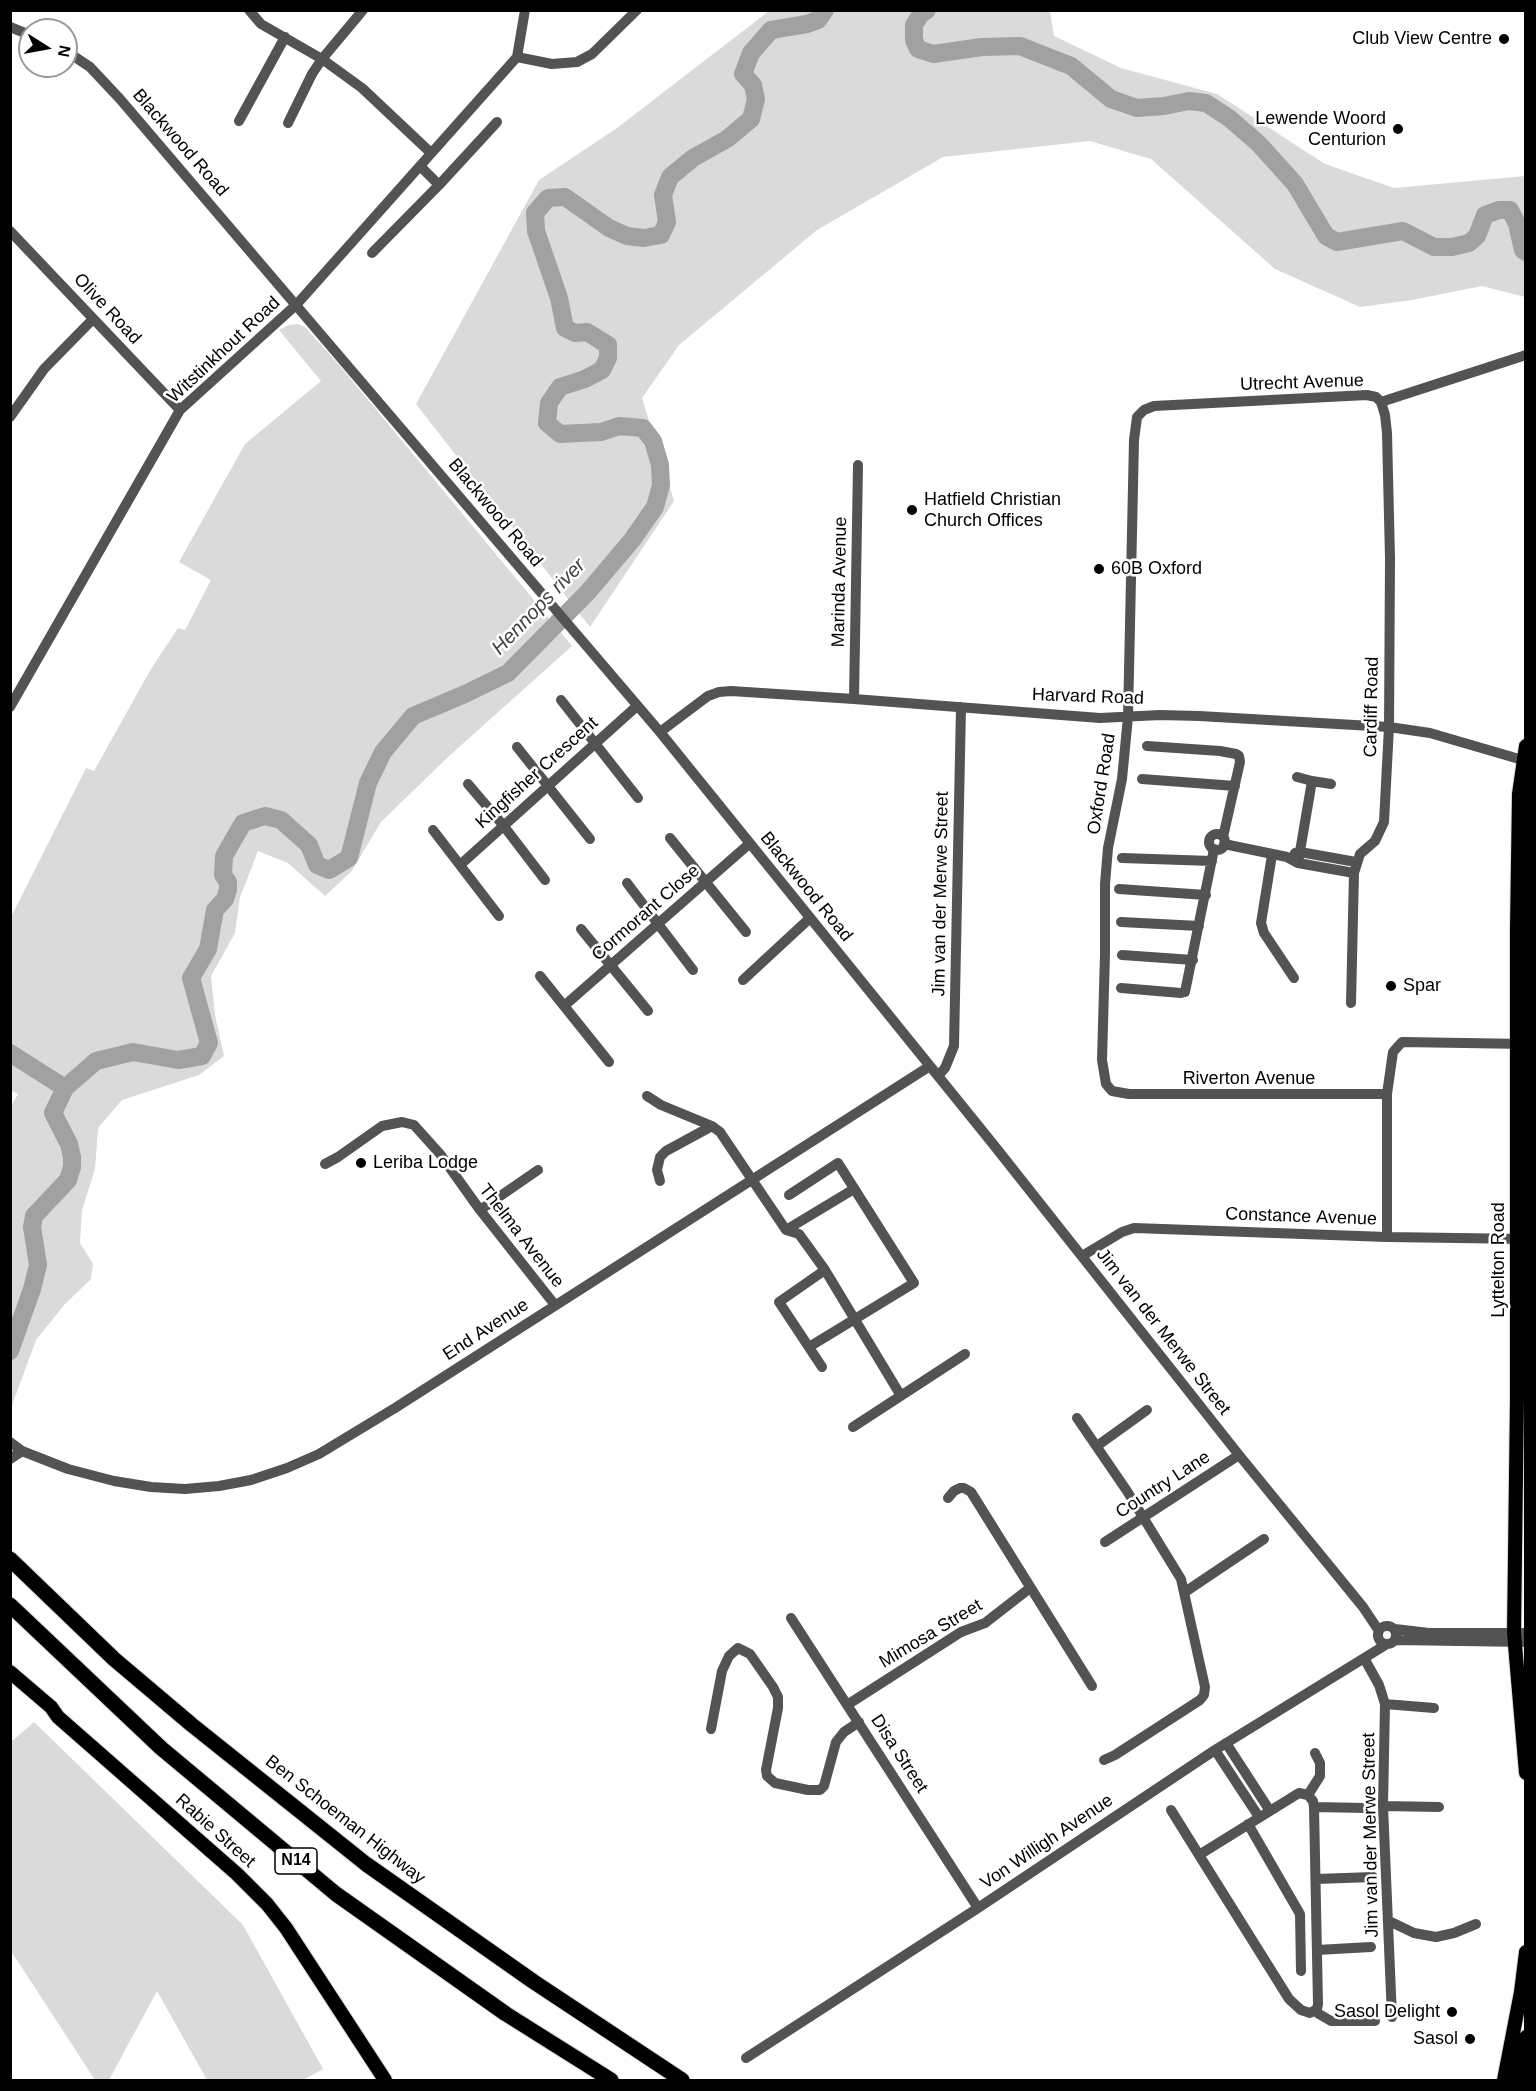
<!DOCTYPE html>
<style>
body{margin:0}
#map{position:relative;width:1536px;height:2091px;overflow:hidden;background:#fff;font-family:Arial,sans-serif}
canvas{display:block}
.frame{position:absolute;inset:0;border:12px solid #000;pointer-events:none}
.north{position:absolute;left:18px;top:18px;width:60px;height:60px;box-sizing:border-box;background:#fff;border:2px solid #999;border-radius:50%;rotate:101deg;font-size:16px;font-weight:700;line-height:24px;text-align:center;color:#000}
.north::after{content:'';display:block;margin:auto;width:21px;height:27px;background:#000;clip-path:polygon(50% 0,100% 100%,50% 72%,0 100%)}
</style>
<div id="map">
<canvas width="1536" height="2091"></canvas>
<div class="frame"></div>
<div class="north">N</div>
</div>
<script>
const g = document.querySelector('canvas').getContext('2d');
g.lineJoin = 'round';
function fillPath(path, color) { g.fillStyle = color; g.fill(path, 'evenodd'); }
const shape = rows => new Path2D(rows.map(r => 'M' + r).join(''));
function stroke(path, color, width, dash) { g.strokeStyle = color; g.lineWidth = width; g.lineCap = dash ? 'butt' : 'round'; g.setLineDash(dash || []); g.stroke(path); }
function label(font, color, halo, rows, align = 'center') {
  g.font = font + ' Arial,sans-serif'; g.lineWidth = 5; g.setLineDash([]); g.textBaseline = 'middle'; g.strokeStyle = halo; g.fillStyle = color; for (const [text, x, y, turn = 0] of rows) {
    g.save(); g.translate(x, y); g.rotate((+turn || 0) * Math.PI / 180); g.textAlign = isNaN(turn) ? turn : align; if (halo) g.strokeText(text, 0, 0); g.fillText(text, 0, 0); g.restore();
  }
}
fillPath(shape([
 [769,11,1050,11,1054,36,1121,68,1217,94,1325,164,1394,188,1525,176,1525,297,1482,286,1412,300,1360,307,1275,269,1151,159,1090,141,943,157,817,230,679,345,642,398,674,501,590,627,416,404,539,180,617,128],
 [297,324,305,327,340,366,572,646,448,757,381,822,351,872,325,896,288,863,258,851,240,897,235,933,211,976,215,1015,224,1056,199,1075,122,1100,98,1128,95,1169,82,1210,80,1243,93,1264,91,1279,65,1304,36,1340,11,1408,10,1108,18,1094,10,1090,11,917,86,768,94,771,151,669,178,628,185,630,211,580,179,562,245,444,321,381,279,330,289,325],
 [34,1722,243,1925,323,2069,303,2080,207,2080,157,1991,109,2080,95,2080,11,1951,11,1742]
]), '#dadada');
stroke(shape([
 [927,10,921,14,914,25,914,40,918,49,933,54,982,47,1020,46,1071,66,1111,99,1137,108,1164,106,1189,101,1206,103,1229,118,1259,144,1295,184,1326,236,1337,242,1403,231,1434,247,1452,247,1469,243,1477,236,1485,215,1499,210,1510,210,1517,224,1523,250,1526,252],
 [10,1053,65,1088],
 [10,1351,32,1289,38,1265,32,1227,34,1216,68,1180,72,1167,72,1157,69,1144,53,1113,65,1088,96,1061,133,1052,178,1060,202,1056,209,1043,191,978,208,949,215,910,225,899,228,890,228,882,223,875,224,856,243,823,265,816,281,820,309,845,317,865,329,870,349,858,368,783,383,752,413,716,465,694,508,673,588,592,632,540,655,507,661,485,660,465,653,441,643,428,619,426,601,432,560,434,547,423,549,403,560,387,585,379,602,370,608,358,608,345,587,332,575,333,565,328,559,298,536,231,535,213,548,198,565,197,609,228,627,236,644,238,661,235,667,222,663,195,670,177,693,158,727,139,751,119,756,99,753,85,743,74,751,53,771,30,807,24,818,20,825,10]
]), '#a1a1a1', 18);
const major = shape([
 [1526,746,1519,794,1517,929,1517,1398,1514,1633,1526,1773],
 [10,1672,51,1707,58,1717,237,1874,267,1904,286,1928,385,2080],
 [1504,2080,1521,1992,1526,1952],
 [1517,2080,1526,2037]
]);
const highway = shape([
 [10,1559,114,1659,192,1725,366,1864,534,1982,682,2080],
 [10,1605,161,1748,336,1894,506,2014,611,2080]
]);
stroke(major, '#dbdbdb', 16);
stroke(highway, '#dbdbdb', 17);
stroke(shape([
 [249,10,261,24,322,59,362,88,431,153],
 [10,27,30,35],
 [66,51,90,67,120,99,660,732,993,1144,1239,1455,1363,1607,1379,1631],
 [517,57,552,64,577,62,592,54,637,10],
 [517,57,525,10],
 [239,121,285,37],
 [288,123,312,74,322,59,363,10],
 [420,166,439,185,497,122],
 [10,231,180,410],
 [372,253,439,185],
 [1381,402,1376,397,1367,395,1154,406,1144,410,1137,417,1134,440,1128,717,1122,779,1108,848,1105,884,1105,954,1102,1060,1106,1084,1112,1091,1129,1094,1387,1094],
 [1381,402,1526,355],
 [10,417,44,369,93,319],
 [854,699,858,465],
 [561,700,638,798],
 [10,707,180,410,297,304,517,57],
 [660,732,708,696,719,692,731,691,854,699,1100,718,1160,715,1199,716,1389,727,1430,733,1526,761],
 [1147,746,1220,751,1236,754,1239,756,1240,762,1223,837],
 [517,747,590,839],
 [1297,777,1312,781],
 [1142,779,1235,786],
 [468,784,503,825,545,880],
 [433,830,499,916],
 '1209 842a8 8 0 1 1 16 0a8 8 0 1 1-16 0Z',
 [670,838,746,932],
 [1224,844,1287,857,1298,863,1354,873],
 [1295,853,1300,852,1356,862],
 [1272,855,1261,923,1264,933,1294,978],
 [1122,858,1212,861],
 [1298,863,1312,781,1331,784],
 [460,865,637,706],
 [627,883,693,970],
 [1119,889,1206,895],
 [1121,922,1199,926],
 [581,929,648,1011],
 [1122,955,1193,960],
 [540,976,609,1062],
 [743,980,810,918],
 [1121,988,1181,993,1185,992,1214,849],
 [1351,1003,1354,873,1360,854,1375,841,1384,822,1389,727,1390,558,1387,433,1385,415,1381,402],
 [564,1006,749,844],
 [938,1076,945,1068,954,1046,961,707],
 [647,1096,661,1105,712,1126,720,1132,786,1230,799,1234,825,1270,901,1396],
 [325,1164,338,1157,382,1126,402,1122,414,1125,440,1154,480,1210,555,1305],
 [660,1181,657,1170,660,1157,666,1151,712,1126],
 [789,1195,838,1163,914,1283,809,1347],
 [480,1210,538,1170],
 [786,1230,854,1189],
 [1387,1237,1387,1094,1393,1052,1402,1042,1526,1044],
 [1082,1256,1122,1232,1134,1228,1387,1237,1526,1239],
 [822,1367,779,1302,825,1270],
 [1077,1418,1127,1491,1181,1579,1205,1687,1204,1695,1200,1700,1115,1755,1104,1760],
 [853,1427,965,1354],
 [10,1442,22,1451,68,1469,114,1481,151,1487,185,1489,219,1486,251,1480,287,1468,319,1454,395,1408,930,1066],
 [1097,1446,1147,1410],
 [10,1459,22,1451],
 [948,1498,954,1491,960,1488,964,1488,971,1492,1092,1686],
 [1105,1542,1239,1455],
 [1185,1592,1264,1539],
 [791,1618,978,1908],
 '1378 1635a9 9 0 1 1 18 0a9 9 0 1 1-18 0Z',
 [1395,1629,1429,1633,1526,1633],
 [1395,1640,1526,1642],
 [1364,1658,1379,1685,1385,1704,1383,1806,1392,2017],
 [1385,1704,1434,1708],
 [847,1705,961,1632,985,1623,1030,1588],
 [711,1729,722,1671,729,1656,738,1648,750,1654,773,1687,778,1697,778,1708,766,1770,767,1776,775,1783,808,1790,820,1790,824,1786,836,1742,844,1732,859,1722],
 [1226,1743,1270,1811],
 [1215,1750,1259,1817],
 [1299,1793,1308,1795,1313,1801,1314,1807,1318,2004,1317,2009,1310,2013,1301,2010,1289,1999,1199,1855,1299,1793],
 [1308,1795,1320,1776,1320,1763,1315,1753],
 [1383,1806,1439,1807],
 [1314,1807,1366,1808],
 [1171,1810,1199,1855],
 [1248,1824,1300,1914,1301,1971],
 [1316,1879,1373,1877],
 [1389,1921,1414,1933,1436,1937,1454,1933,1476,1924],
 [1317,1950,1371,1947],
 [1314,2011,1331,2021,1375,2021],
 [746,2058,978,1908,1215,1750,1387,1644]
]), '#535353', 10);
stroke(major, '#000', 14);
stroke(highway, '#000', 15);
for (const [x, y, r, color] of [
 [1504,39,6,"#000"],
 [1398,129,6,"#000"],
 [912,510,6,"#000"],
 [1099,569,6,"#000"],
 [1391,986,6,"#000"],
 [361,1163,6,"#000"],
 [1452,2012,6,"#000"],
 [1470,2039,6,"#000"]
]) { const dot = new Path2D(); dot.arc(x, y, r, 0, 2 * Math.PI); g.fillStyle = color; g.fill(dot); stroke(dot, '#fff', 2); }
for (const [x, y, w] of [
 [296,1861,42]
]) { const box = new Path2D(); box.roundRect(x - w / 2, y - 13, w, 26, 4.5); g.fillStyle = '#fff'; g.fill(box); stroke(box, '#000', 1.5); }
label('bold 16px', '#000', null, [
 ["N14",296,1861]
]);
label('18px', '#000', '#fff', [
 ["Club View Centre",1492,39],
 ["Lewende Woord",1386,119],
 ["Centurion",1386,140],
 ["Hatfield Christian",924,500,"left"],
 ["Church Offices",924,521,"left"],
 ["60B Oxford",1111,569,"left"],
 ["Spar",1403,986,"left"],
 ["Leriba Lodge",373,1163,"left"],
 ["Sasol Delight",1440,2012],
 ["Sasol",1458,2039]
], 'right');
label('18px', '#000', '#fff', [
 ["Blackwood Road",180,143,49],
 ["Olive Road",107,309,47],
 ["Witstinkhout Road",224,350,-43],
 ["Utrecht Avenue",1302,383,-2],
 ["Blackwood Road",495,513,50],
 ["Marinda Avenue",840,582,-89],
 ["Harvard Road",1088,697,2],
 ["Cardiff Road",1372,707,-89],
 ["Kingfisher Crescent",537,773,-42],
 ["Oxford Road",1102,784,-81],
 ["Blackwood Road",806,887,51],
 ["Jim van der Merwe Street",941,894,-89],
 ["Cormorant Close",646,913,-41],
 ["Riverton Avenue",1249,1079],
 ["Constance Avenue",1301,1217,2],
 ["Thelma Avenue",521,1236,52],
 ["Lyttelton Road",1499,1260,-90],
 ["End Avenue",486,1330,-33],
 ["Jim van der Merwe Street",1163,1332,52],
 ["Country Lane",1163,1485,-33],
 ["Mimosa Street",931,1634,-31],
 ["Disa Street",899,1754,57],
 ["Ben Schoeman Highway",345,1820,38],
 ["Rabie Street",215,1831,42],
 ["Jim van der Merwe Street",1371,1835,-91],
 ["Von Willigh Avenue",1047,1842,-34]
]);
label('italic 20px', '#424242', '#fff', [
 ["Hennops river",539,607,-46]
]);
</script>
